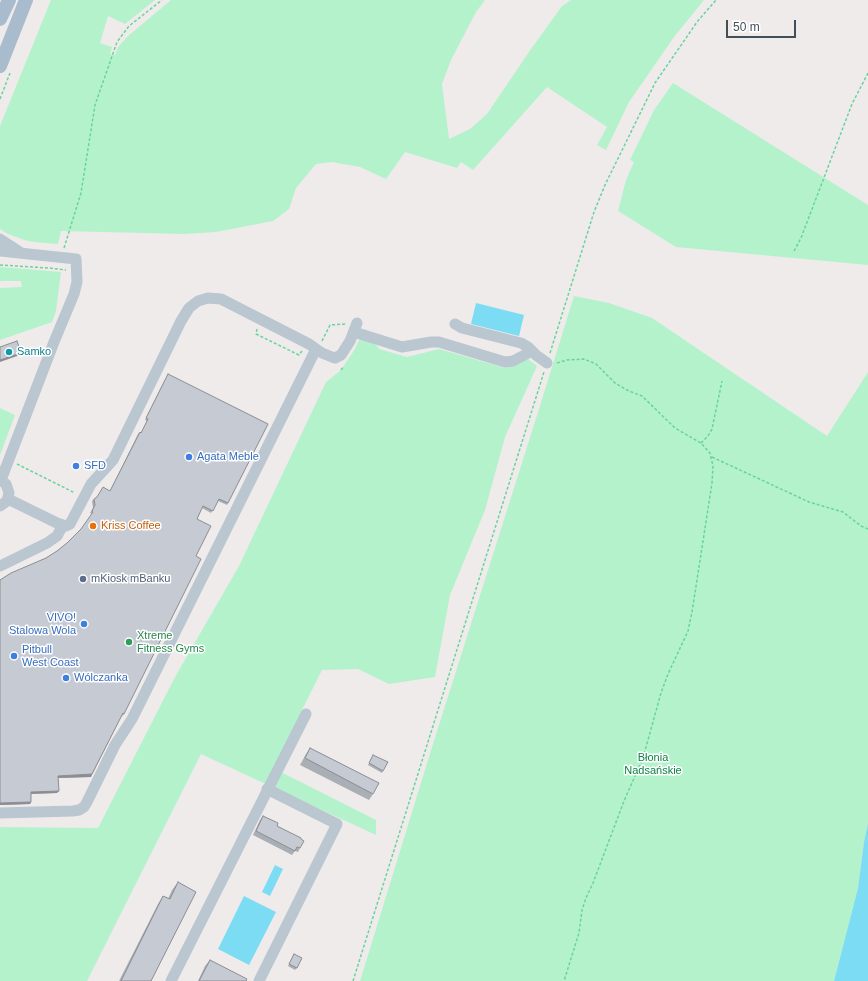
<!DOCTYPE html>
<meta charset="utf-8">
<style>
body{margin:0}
#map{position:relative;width:868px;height:981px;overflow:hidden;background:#efebeb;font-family:Arial,sans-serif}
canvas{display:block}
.scale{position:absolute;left:726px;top:20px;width:70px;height:18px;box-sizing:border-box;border:2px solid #424f5a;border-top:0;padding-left:5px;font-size:12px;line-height:14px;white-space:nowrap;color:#424f5a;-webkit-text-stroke:3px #fff;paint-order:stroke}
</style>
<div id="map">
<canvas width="868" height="981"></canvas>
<div class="scale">50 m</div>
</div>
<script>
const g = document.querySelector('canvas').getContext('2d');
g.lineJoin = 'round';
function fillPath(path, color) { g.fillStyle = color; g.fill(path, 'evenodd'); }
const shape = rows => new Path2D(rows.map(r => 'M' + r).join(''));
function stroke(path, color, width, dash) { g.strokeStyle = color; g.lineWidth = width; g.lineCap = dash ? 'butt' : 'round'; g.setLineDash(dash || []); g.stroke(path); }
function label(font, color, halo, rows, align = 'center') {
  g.font = font + ' Arial,sans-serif'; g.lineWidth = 3; g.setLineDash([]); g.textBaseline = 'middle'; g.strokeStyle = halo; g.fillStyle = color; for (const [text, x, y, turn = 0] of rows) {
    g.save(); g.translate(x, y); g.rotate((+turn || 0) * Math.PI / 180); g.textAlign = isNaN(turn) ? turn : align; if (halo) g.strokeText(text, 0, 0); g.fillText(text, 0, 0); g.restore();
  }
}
fillPath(shape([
 [51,0,155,0,125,24,108,16,100,43,112,47,110,54,115,55,118,47,128,36,171,0,485,0,476,12,451,60,442,84,449,139,470,129,487,114,531,49,562,6,571,0,704,0,674,37,629,102,606,150,597,145,607,127,547,87,473,170,461,162,457,168,405,152,386,179,360,167,332,162,316,164,296,188,289,209,273,221,216,232,184,234,61,231,58,244,34,242,24,240,6,233,0,229,0,126],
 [673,83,868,205,868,265,676,247,618,211,626,180,634,162,630,160,654,110],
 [0,267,61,272,56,311,52,322,0,340,0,288,22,287,21,281,0,281],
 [574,296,609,303,652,318,827,436,868,372,868,823,864,842,858,888,834,981,360,981,432,747,539,409],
 [364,329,379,349,407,357,439,349,505,368,528,359,537,366,505,437,485,510,450,595,435,677,389,684,358,669,322,670,273,768,376,820,376,835,201,754,87,981,0,981,0,827,98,828,175,677,239,566,326,382,341,370,355,349],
 [0,408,15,415,0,455]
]), '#b4f2cb');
fillPath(shape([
 [476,303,524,315,519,336,471,324],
 [868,823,868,981,834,981,858,888,864,842],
 [275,865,283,869,270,896,262,892],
 [244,896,276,912,249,965,218,949]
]), '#7cdcf3');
stroke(shape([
 [0,99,10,73],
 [64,248,81,193,95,105,117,42,129,26,162,0],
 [794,251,801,238,852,104,868,73],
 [0,265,49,268,66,270],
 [257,329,256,334,299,355,302,351],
 [322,341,330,325,346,324],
 [550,353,594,212,605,185,655,83,697,22,716,0],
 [557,363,567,360,584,359,596,364,615,383,629,391,642,396,675,428,701,443,710,453,713,466,712,483,692,612,688,631,668,674,661,693,643,758,624,801,593,883,586,898,582,910,579,933,564,981],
 [341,370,344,366],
 [701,443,708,436,712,429,722,381],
 [712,457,809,502,843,512,861,526,868,529],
 [17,464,75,493],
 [353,981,544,372]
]), '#69d39d', 1.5, [3, 2]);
stroke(shape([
 [0,239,20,252],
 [0,251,76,259,77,282,74,294,54,342,1,480],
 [455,324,462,328,521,343,528,347,536,355,547,363],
 [354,332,402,347,431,342,439,342,505,362,513,361,532,351],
 [316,349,322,353,332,357,335,358,341,355,350,341,357,323],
 [0,480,6,484,9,493,7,501,0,506],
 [0,566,47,543,57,536,63,525],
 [0,813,73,811,79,810,84,807,87,802,115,745,132,719,316,349,309,344,221,299,208,298,198,301,189,308,181,321,113,460,91,484,70,524,66,526,57,523,8,499],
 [171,981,306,714],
 [259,981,337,824,267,789]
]), '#bac6d0', 11);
stroke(shape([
 [0,19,9,0],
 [0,66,26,0]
]), '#a8bcce', 14);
fillPath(shape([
 [168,374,228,503,227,505,218,501,211,513,202,508,197,519,196,556,124,714,123,716,122,715,91,777,58,778,57,793,31,794,31,802,30,804,0,805,0,580,46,558,57,551,67,543,81,529,92,514,90,513,93,508,92,501,94,499,110,491,138,434,140,432,141,433,147,421,145,420],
 [310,748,373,794,369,800,300,765,306,754],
 [373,755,383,771,382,773,368,765],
 [263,816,277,826,301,839,300,848,298,852,295,851,292,855,253,835,260,820],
 [178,882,151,981,119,981,158,904,163,896,168,899,172,890],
 [294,954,297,968,295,970,288,966],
 [210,960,246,981,198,981,205,966]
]), '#aaaeb5');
fillPath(shape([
 [21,353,20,355,0,362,0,360],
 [92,774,91,777,56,778,58,776],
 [59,791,57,793,29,794,31,792],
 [31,802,30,804,0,805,0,803]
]), '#8b8d93');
const building = shape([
 [17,341,21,353,0,360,0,347,17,341],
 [168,374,268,424,228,503,219,499,213,511,203,506,197,519,211,526,196,556,201,559,124,714,123,713,92,774,58,776,59,791,31,792,31,802,0,803,0,580,11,573,46,558,57,551,67,543,81,529,93,512,92,511,95,505,94,499,97,497,103,487,110,491,140,432,141,433,148,419,146,418,168,374],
 [310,748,379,783,373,794,305,758,310,748],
 [373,755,388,762,383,771,369,763,373,755],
 [263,816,278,823,277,826,301,838,301,839,304,841,300,848,297,847,295,851,256,831,263,816],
 [178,882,196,892,151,981,121,981,163,896,170,899,178,882],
 [294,954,302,958,297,968,289,964,294,954],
 [210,960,247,979,246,981,199,981,210,960]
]);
fillPath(building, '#c6cad2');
stroke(building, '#8b8d93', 1);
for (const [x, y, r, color] of [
 [9,352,4,"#0f9aa8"],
 [189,457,4,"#3f7fe0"],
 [76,466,4,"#3f7fe0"],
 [93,526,4,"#e8710a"],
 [83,579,4,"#5c6f8a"],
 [84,624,4,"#3f7fe0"],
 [129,642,4,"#2e9e5b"],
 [14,656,4,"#3f7fe0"],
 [66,678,4,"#3f7fe0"]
]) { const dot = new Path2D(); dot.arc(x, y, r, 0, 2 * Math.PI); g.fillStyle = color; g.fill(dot); stroke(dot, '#fff', 1.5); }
label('11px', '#0d838f', '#fff', [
 ["Samko",17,352]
], 'left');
label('11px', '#366cbe', '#fff', [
 ["Agata Meble",197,457],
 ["SFD",84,466],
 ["VIVO!",76,618,"right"],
 ["Stalowa Wola",76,631,"right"],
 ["Pitbull",22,650],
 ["West Coast",22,663],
 ["Wólczanka",74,678]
], 'left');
label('11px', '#c56008', '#fff', [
 ["Kriss Coffee",101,526]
], 'left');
label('11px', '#4e5e75', '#fff', [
 ["mKiosk mBanku",91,579]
], 'left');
label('11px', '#27864d', '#fff', [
 ["Xtreme",137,636],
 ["Fitness Gyms",137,649]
], 'left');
label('11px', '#0e8146', '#fff', [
 ["Błonia",653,758],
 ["Nadsańskie",653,771]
]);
</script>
